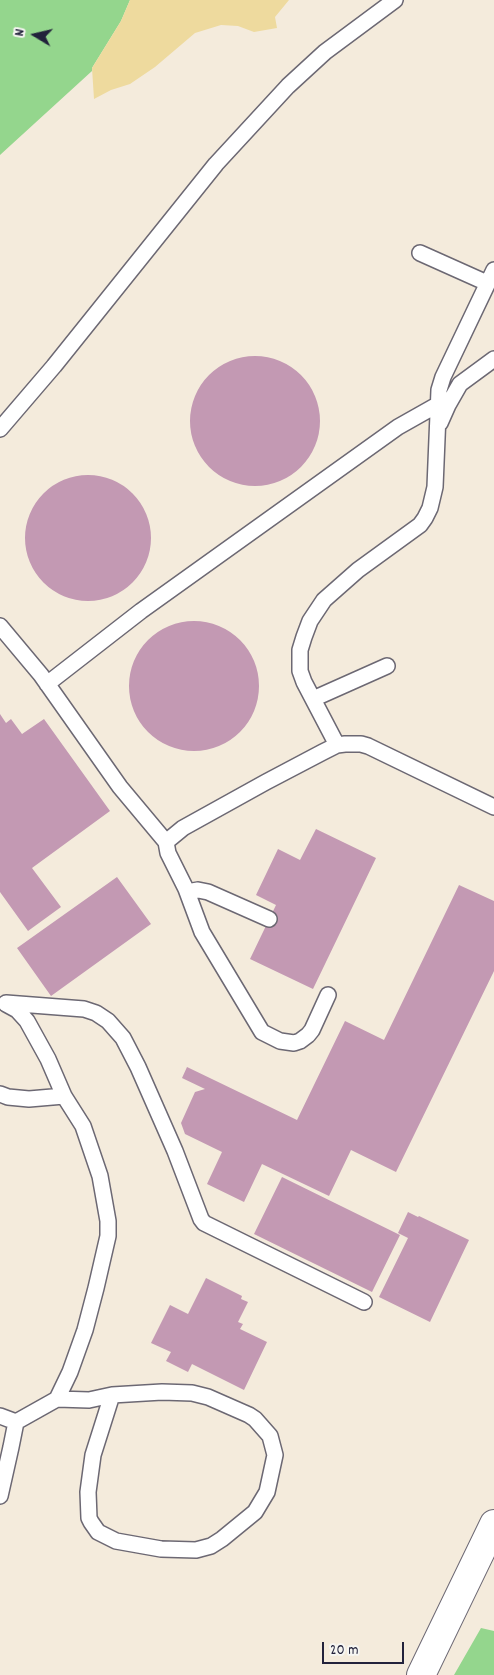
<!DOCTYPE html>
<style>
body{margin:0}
#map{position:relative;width:494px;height:1675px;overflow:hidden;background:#f4ebdc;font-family:Dekko,sans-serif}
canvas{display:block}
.north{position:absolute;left:10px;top:10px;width:50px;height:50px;-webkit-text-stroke:4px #f6f6f2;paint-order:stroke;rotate:279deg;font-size:14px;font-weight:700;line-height:20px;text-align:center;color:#22223b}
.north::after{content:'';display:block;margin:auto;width:18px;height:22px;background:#22223b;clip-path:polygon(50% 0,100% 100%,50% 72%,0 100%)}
.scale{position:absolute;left:322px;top:1642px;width:82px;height:22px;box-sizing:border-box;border:2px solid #22223b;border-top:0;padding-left:6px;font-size:15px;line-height:18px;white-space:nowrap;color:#22223b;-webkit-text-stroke:4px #f6f6f2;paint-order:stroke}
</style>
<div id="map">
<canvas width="494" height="1675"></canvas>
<div class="north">N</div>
<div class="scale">20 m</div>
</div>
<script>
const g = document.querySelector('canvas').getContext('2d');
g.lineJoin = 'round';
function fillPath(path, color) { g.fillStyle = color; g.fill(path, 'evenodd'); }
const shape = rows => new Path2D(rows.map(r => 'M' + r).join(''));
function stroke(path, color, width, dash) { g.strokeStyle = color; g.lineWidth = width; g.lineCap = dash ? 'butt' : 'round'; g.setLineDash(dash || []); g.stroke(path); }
fillPath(shape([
 [0,0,130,0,121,21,92,68,92,71,0,155],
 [481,1628,494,1631,494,1675,454,1675]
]), '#94d68d');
fillPath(shape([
 [130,0,289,0,275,17,277,28,254,32,238,26,221,25,195,33,155,67,130,84,111,90,94,99,92,68,121,21]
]), '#eeda9e');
fillPath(shape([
 '190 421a65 65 0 1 1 130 0a65 65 0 1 1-130 0Z',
 '25 538a63 63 0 1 1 126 0a63 63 0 1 1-126 0Z',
 '129 686a65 65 0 1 1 130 0a65 65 0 1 1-130 0Z',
 [0,714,6,723,11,719,22,734,44,719,110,811,32,868,61,907,28,931,0,892],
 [316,829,376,858,313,989,250,959,276,905,256,895,278,849,300,860],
 [117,877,151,924,51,996,17,948],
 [459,885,494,901,494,971,396,1172,351,1150,329,1196,262,1164,244,1202,207,1184,222,1152,185,1134,181,1123,195,1092,205,1089,182,1078,187,1067,297,1120,345,1021,384,1040],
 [282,1177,400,1235,372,1292,254,1234],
 [408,1212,418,1217,419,1216,469,1240,430,1322,379,1297,408,1238,398,1233],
 [206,1278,242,1296,241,1299,248,1302,238,1322,243,1324,240,1329,267,1342,244,1390,192,1364,188,1372,166,1361,171,1352,151,1343,170,1305,188,1314]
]), '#c399b3');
const lane = shape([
 [420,253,487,283],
 [440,423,448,405,460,384,494,359],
 [0,429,54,366,216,164,288,86,325,52,395,0],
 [0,626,41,675,120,787,166,842,183,828,266,782,323,752,337,745,345,744,361,744,368,746,494,807],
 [47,684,141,611,398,427,437,405],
 [313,699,387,666],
 [337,745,304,682,300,671,300,650,304,637,310,621,324,600,358,570,420,525,425,518,430,508,435,487,439,390,443,377,494,270],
 [166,842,168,853,186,889,202,932,262,1032,280,1041,294,1043,300,1041,308,1035,312,1030,328,995],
 [187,892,198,890,208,892,269,919],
 [6,1003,84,1009,96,1013,108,1021,123,1038,138,1067,175,1151,201,1219,204,1223,364,1302],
 [6,1004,17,1010,27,1021,48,1059,64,1096,83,1126,100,1176,108,1221,108,1236,96,1288,85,1330,70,1372,57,1399,16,1422],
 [0,1094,8,1097,29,1099,64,1096],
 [57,1399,89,1400,112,1395,162,1392,192,1393,208,1397,249,1415,255,1419,270,1436,275,1455,267,1492,255,1512,222,1539,211,1546,196,1550,161,1549,116,1541,98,1532,91,1522,89,1518,88,1492,93,1455,112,1395],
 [0,1416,16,1422,11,1447,0,1496]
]);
const street = shape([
 [421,1675,494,1524]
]);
stroke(lane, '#6c6873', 18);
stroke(street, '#6c6873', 30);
stroke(lane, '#fff', 15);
stroke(street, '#fff', 28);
</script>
